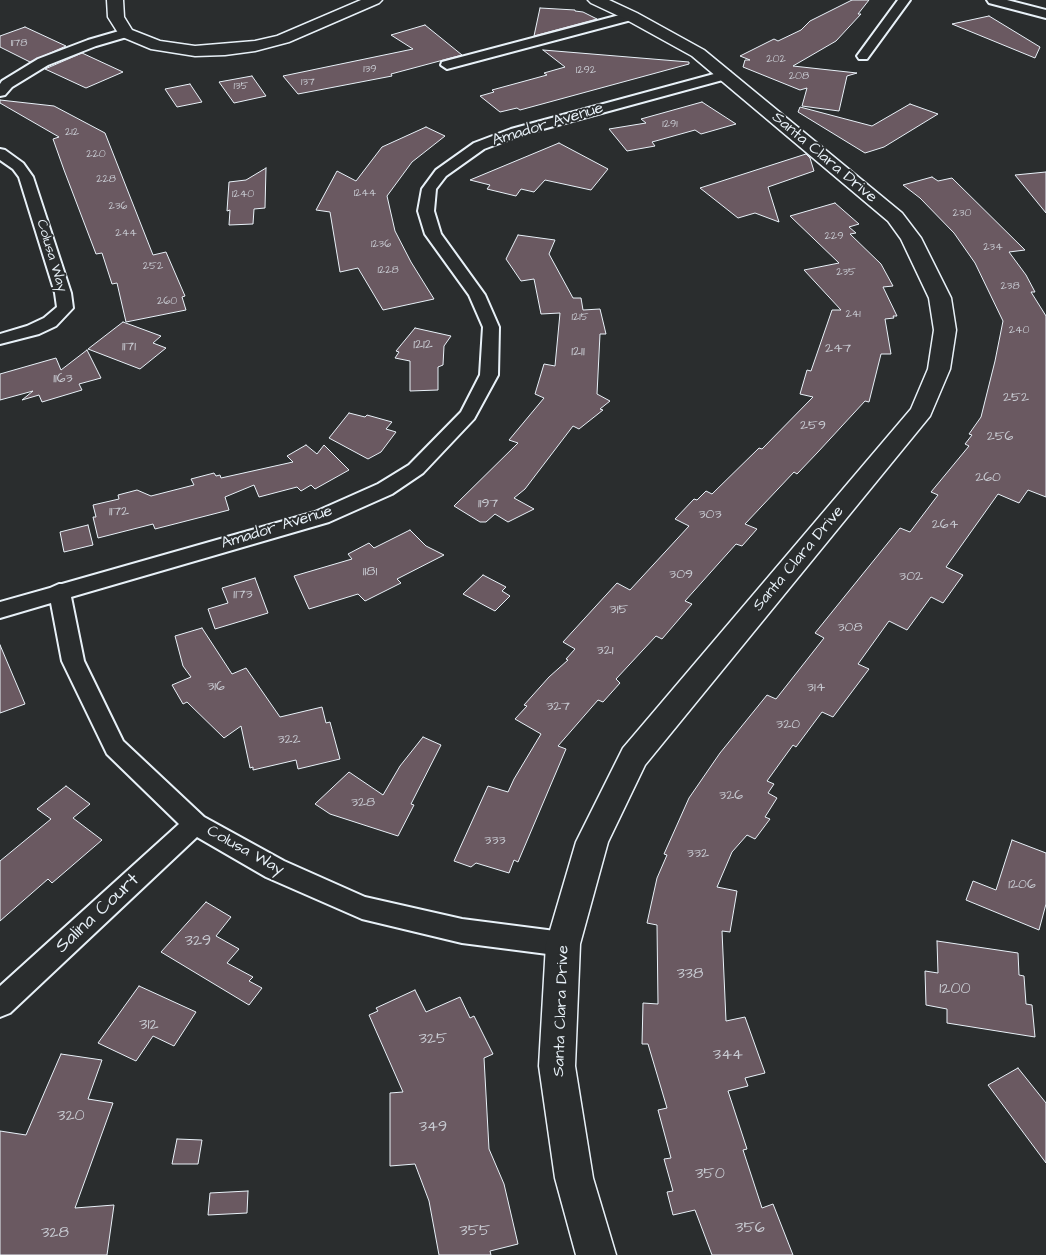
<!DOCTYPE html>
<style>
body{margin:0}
canvas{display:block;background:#2a2d2e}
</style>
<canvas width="1046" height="1255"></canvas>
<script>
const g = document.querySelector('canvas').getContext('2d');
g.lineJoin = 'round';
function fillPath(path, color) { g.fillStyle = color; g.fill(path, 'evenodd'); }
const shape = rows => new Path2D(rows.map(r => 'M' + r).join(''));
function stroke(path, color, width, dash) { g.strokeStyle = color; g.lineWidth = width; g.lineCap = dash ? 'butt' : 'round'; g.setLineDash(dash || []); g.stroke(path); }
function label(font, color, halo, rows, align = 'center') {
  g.font = font + ' "Architects Daughter",sans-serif'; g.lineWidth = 4; g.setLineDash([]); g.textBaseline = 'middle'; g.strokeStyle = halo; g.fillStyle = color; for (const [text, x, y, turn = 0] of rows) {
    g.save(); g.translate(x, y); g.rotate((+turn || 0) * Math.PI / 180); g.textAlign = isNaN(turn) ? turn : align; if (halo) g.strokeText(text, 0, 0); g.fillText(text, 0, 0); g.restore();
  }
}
const building = shape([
 [852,0,869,0,858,14,861,14,836,41,793,66,857,73,847,76,839,111,802,106,807,88,800,90,743,67,745,60,750,60,740,56,774,39,778,41,801,30,810,21,852,0],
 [540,8,575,10,575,11,583,12,597,19,534,36,540,8],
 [989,16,1040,47,1035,58,952,24,989,16],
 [425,25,462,55,391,74,392,76,298,94,283,76,413,49,391,35,425,25],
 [25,27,66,46,30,62,0,47,0,36,25,27],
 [543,50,689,62,689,64,520,110,517,108,500,112,480,96,494,92,492,90,547,75,544,73,565,67,543,50],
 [82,53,123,72,86,88,45,69,82,53],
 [252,76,266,96,234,103,219,82,252,76],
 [190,84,202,102,177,107,165,89,190,84],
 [0,100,54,106,105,133,153,255,166,252,185,296,182,297,186,310,126,322,117,283,112,284,102,253,96,254,64,170,53,139,59,137,0,103,0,100],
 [702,102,736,124,701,134,695,130,652,142,655,146,627,151,609,129,646,123,641,119,702,102],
 [910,104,938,114,884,147,865,153,798,112,800,107,872,126,910,104],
 [426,127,445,136,412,162,387,196,395,231,411,262,434,299,383,310,358,268,340,272,330,212,316,210,337,171,356,181,382,147,426,127],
 [559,143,608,169,591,190,545,180,534,192,521,189,516,196,487,189,490,185,470,180,559,143],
 [806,154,810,158,814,171,768,187,779,222,755,213,738,218,700,188,806,154],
 [266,168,265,208,254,209,253,224,229,225,230,210,227,211,229,182,246,180,266,168],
 [1046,172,1046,213,1015,175,1046,172],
 [932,177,938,181,952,178,1025,250,1009,252,1026,275,1035,292,1031,292,1046,316,1046,497,1028,490,1019,503,998,494,946,567,963,575,943,603,931,597,907,630,889,621,858,664,869,669,833,717,822,712,796,747,793,745,767,781,774,784,768,793,777,798,765,817,770,819,755,839,747,835,732,852,717,887,737,891,730,932,722,931,726,1021,745,1017,765,1073,745,1078,748,1086,728,1091,747,1149,743,1150,762,1208,773,1204,793,1255,712,1255,695,1210,673,1215,667,1192,673,1191,664,1159,671,1158,658,1110,667,1108,648,1044,642,1044,643,1003,658,1004,657,925,647,923,657,878,667,855,664,854,689,798,720,753,767,695,776,699,824,638,815,633,900,528,910,532,938,495,931,492,969,446,965,444,972,435,969,434,981,417,995,361,1003,321,975,263,954,233,920,198,903,185,932,177],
 [835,203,859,224,849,227,856,233,850,234,881,264,893,286,883,287,897,316,893,316,894,318,885,319,891,354,881,354,869,402,865,401,818,452,797,474,794,472,745,524,757,529,742,546,736,544,685,601,692,604,662,639,656,636,616,679,620,683,603,702,598,700,558,746,566,749,518,862,514,860,509,873,476,863,471,867,454,861,488,786,508,792,514,779,541,734,515,719,527,706,524,705,549,677,568,660,566,659,575,649,563,642,617,583,630,590,689,526,675,519,694,499,697,500,706,491,712,494,759,448,762,449,813,397,800,394,807,370,811,371,832,310,841,310,804,270,839,263,790,216,835,203],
 [518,235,555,240,549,254,573,298,581,298,583,310,600,309,606,334,600,334,597,394,610,401,600,409,603,410,579,429,573,426,525,489,514,498,534,509,508,522,495,514,486,522,480,522,454,506,518,443,509,440,544,398,535,394,544,364,555,366,560,313,541,314,534,279,521,281,506,259,518,235],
 [123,322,161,336,153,343,166,348,140,369,88,349,123,322],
 [415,328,451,336,444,346,443,365,438,367,438,390,410,391,410,361,395,358,399,352,396,351,415,328],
 [87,350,101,378,79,384,82,390,42,402,39,395,22,400,33,391,0,400,0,374,56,358,61,370,87,350],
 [349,413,365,417,367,415,392,422,386,429,396,432,381,452,368,459,329,438,349,413],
 [306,445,317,454,324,445,349,470,315,489,311,485,301,491,297,487,259,497,254,485,225,497,229,510,155,529,153,524,98,538,93,517,96,517,93,505,119,499,118,495,137,490,151,496,194,485,191,479,214,473,216,476,220,475,221,478,293,462,287,456,306,445],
 [88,525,93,545,64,552,60,532,88,525],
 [410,530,426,546,444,555,397,579,401,583,365,601,358,594,309,609,294,576,352,559,348,554,369,543,374,548,410,530],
 [483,575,506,587,502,591,510,596,495,611,463,594,483,575],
 [255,578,268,613,215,629,208,609,228,603,222,588,255,578],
 [202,628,232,674,246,668,280,717,322,707,326,723,330,722,340,759,298,769,296,760,253,770,253,767,250,768,241,726,224,738,187,702,183,704,172,685,191,677,183,666,175,636,202,628],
 [0,645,25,704,0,713,0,645],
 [423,737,441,745,411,804,414,805,398,836,330,814,315,804,349,772,383,795,400,766,423,737],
 [66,786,90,804,73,818,102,840,52,883,48,879,0,921,0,861,51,819,37,809,66,786],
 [1012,840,1046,853,1046,904,1039,930,966,900,973,881,996,890,1012,840],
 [206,902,231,917,216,936,239,949,227,963,253,977,249,981,262,988,249,1005,161,952,206,902],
 [937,941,1018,953,1019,975,1024,976,1026,1004,1032,1005,1035,1037,947,1023,947,1009,926,1005,925,971,938,973,937,941],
 [139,986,196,1012,174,1046,153,1036,136,1061,98,1043,139,986],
 [415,990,426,1012,460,997,470,1018,474,1016,493,1054,484,1058,489,1149,504,1184,518,1244,490,1251,491,1255,439,1255,429,1201,415,1164,390,1166,390,1093,403,1092,369,1015,378,1011,376,1008,415,990],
 [61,1054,102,1060,88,1099,113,1103,75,1208,114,1205,107,1255,0,1255,0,1131,26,1135,61,1054],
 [1018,1068,1046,1103,1046,1163,988,1085,1018,1068],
 [177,1139,202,1140,198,1164,172,1164,177,1139],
 [248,1191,247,1213,208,1215,210,1193,248,1191]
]);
fillPath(building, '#6a5961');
stroke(building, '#e8f1f8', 1);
const street = shape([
 [898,0,910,0,867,59,859,59,857,56,898,0],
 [987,0,1007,0,1046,10,1046,18,989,3,987,0],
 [631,12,637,16,635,19,447,69,441,65,442,62,631,12],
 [126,29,132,33,130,36,96,46,48,65,12,87,5,95,0,96,0,84,2,81,38,59,88,40,126,29],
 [725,71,730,72,731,75,730,78,521,135,484,149,446,176,436,189,434,211,441,234,485,295,499,327,498,375,474,419,423,473,392,494,329,522,71,597,84,661,123,741,204,817,284,861,365,897,462,919,563,932,572,936,576,944,572,952,563,956,462,943,362,919,266,877,197,837,10,1013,0,1017,0,986,179,824,107,754,62,661,51,603,0,618,0,602,50,588,59,584,62,584,315,512,378,484,409,465,461,412,480,375,483,327,469,295,425,234,418,211,422,189,436,170,474,143,511,129,725,71],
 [0,149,5,150,23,163,33,177,71,293,73,308,56,326,39,334,0,344,0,334,27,326,44,318,57,307,55,293,19,177,13,169,0,160,0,149]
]);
const secondary = shape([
 [107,0,123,0,124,17,132,30,160,41,195,46,255,41,277,36,361,0,382,0,379,3,289,42,255,51,225,55,195,56,151,49,120,36,108,17,107,0],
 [588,0,609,0,637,13,704,50,902,213,921,238,951,298,956,330,950,369,930,416,645,765,608,842,580,944,575,1066,593,1178,616,1255,576,1255,555,1178,539,1066,546,944,576,842,623,748,911,409,928,369,934,330,929,298,901,239,888,221,692,56,625,19,591,3,588,0]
]);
stroke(street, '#e8f1f8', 4);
stroke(secondary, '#e8f1f8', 3);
fillPath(street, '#2a2d2e');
fillPath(secondary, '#2a2d2e');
label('11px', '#c8cbd2', null, [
 ["1178",19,44],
 ["202",776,60],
 ["139",370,70],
 ["1292",586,71],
 ["208",799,77],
 ["137",308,83],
 ["135",241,87],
 ["1291",670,125],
 ["212",72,133],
 ["220",96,155],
 ["228",106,180],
 ["1244",365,194],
 ["1240",243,195],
 ["236",118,207],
 ["230",962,214],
 ["244",126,234],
 ["229",834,237],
 ["1236",381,245],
 ["234",993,248],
 ["252",153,267],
 ["1228",388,271],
 ["235",846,273],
 ["238",1010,287],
 ["260",167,302],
 ["241",853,315],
 ["1215",580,318],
 ["240",1019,331]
]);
label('14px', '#e8f1f8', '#2a2d2e', [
 ["Colusa Way",51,256,73]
]);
label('14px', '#c8cbd2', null, [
 ["1212",423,345],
 ["1171",129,347],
 ["247",838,349],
 ["1211",578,352],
 ["1163",63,379],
 ["252",1016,398],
 ["259",813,426],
 ["256",1000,437],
 ["260",988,478],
 ["1197",488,504],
 ["1172",119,512],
 ["303",710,515],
 ["264",945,525],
 ["1181",370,572],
 ["309",681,575],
 ["302",911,577],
 ["1173",243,595],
 ["315",619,610],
 ["308",850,628],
 ["321",605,651],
 ["316",216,687],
 ["314",816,688],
 ["327",558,707],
 ["320",788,725],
 ["322",289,740],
 ["326",731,796],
 ["328",363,803],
 ["333",495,841],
 ["332",698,854],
 ["1206",1022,885]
]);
label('16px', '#e8f1f8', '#2a2d2e', [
 ["Amador Avenue",548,125,-17],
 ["Santa Clara Drive",824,158,40],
 ["Amador Avenue",277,528,-17],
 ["Santa Clara Drive",799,559,-50],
 ["Colusa Way",245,851,29],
 ["Santa Clara Drive",562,1011,-88]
]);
label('16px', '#c8cbd2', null, [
 ["329",198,942],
 ["338",690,975],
 ["1200",955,990],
 ["312",149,1026],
 ["325",433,1040],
 ["344",728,1056],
 ["320",71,1117],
 ["349",433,1128],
 ["350",710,1175],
 ["356",750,1229],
 ["355",475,1232],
 ["328",55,1234]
]);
label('19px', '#e8f1f8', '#2a2d2e', [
 ["Salina Court",98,914,-43]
]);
</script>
